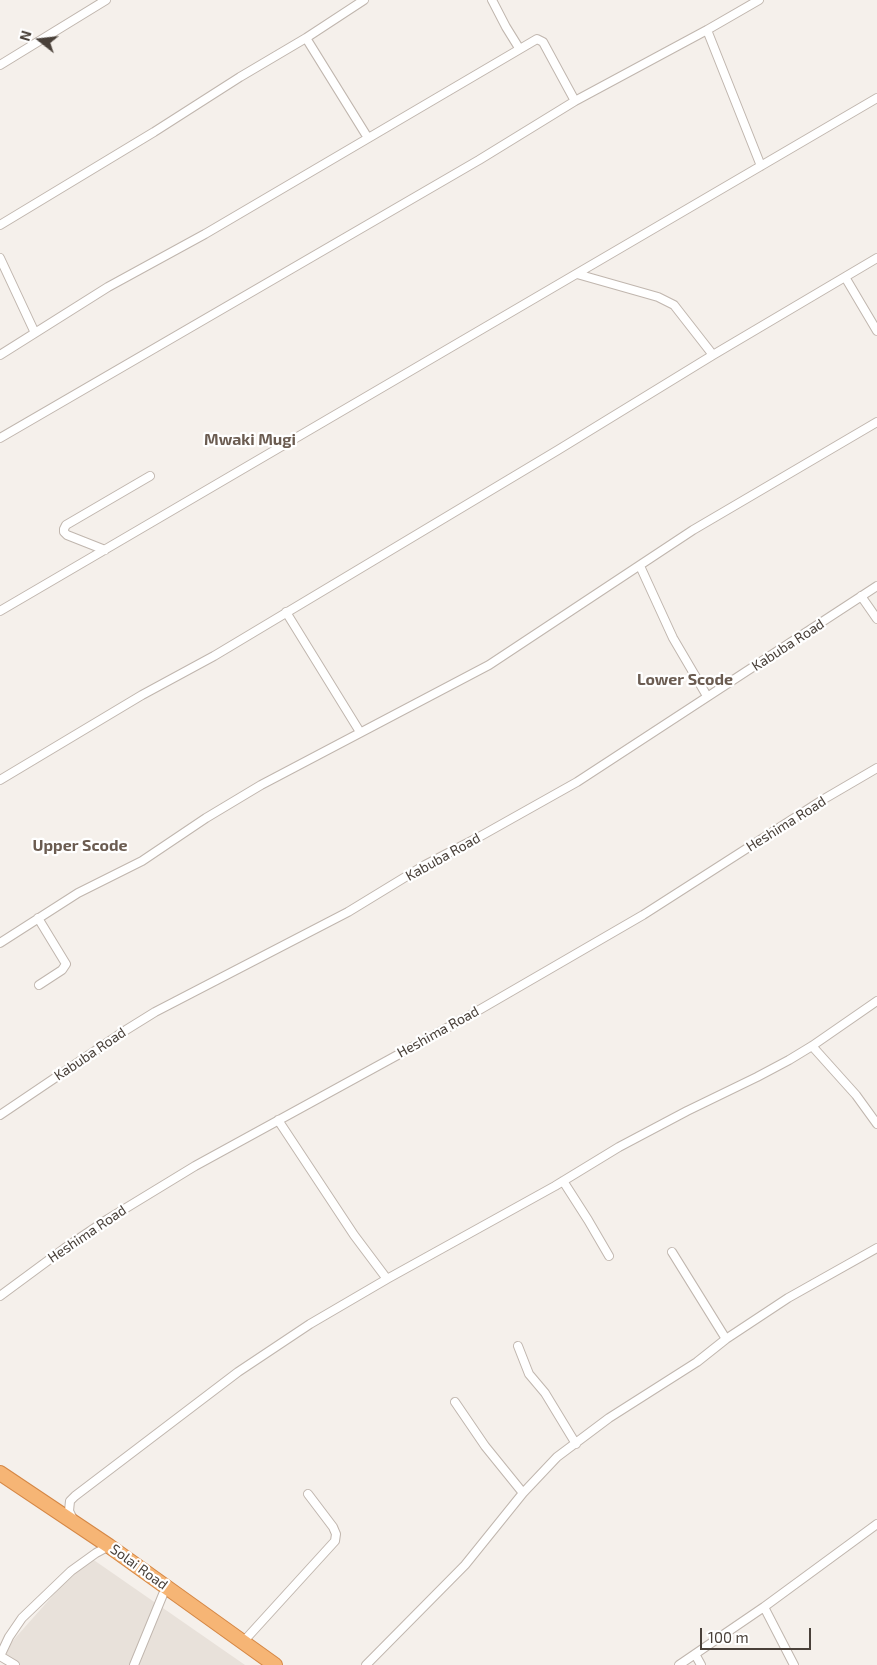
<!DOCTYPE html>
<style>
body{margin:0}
#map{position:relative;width:877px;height:1665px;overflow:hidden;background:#f5f0eb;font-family:"Exo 2",sans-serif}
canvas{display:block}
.north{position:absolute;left:15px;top:15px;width:50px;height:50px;-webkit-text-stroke:4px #fff;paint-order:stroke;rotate:286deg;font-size:14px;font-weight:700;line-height:20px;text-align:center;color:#494039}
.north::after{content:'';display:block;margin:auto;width:18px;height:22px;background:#494039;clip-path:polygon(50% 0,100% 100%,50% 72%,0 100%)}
.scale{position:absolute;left:700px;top:1628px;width:111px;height:22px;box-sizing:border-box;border:2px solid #494039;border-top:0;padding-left:6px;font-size:15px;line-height:18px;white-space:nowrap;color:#494039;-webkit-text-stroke:4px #fff;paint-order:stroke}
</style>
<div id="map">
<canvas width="877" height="1665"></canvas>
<div class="north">N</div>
<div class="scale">100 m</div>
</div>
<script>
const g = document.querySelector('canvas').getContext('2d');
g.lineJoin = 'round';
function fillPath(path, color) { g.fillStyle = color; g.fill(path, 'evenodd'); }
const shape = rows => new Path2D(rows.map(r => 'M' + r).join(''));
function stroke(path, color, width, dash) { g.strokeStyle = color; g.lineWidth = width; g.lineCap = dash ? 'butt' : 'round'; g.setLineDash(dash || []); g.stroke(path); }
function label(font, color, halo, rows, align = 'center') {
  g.font = font + ' "Exo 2",sans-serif'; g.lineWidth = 4.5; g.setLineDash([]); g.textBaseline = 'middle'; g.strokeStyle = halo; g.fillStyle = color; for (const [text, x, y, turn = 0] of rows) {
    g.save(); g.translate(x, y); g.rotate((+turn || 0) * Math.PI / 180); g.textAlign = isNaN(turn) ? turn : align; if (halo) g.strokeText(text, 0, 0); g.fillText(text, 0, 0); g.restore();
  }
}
fillPath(shape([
 [88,1556,245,1665,5,1665,8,1646]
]), '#e8e1da');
const street = shape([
 [492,0,506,27,519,48],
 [707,30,761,166],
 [306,38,368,138],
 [0,65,106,0],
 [0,225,154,132,240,77,306,38,364,0],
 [0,258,35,333],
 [577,274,658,297,674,305,713,355],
 [845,277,877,331],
 [0,355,108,287,205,234,537,39,543,42,575,101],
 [0,438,479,160,575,101,707,30,759,0],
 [105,550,67,535,64,532,64,529,66,525,150,476],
 [640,566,673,638,707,696],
 [861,596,877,619],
 [0,611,877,98],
 [286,612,360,732],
 [0,780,142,695,214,656,558,450,713,355,877,258],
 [38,918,66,964,62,970,39,985],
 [0,943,78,893,142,861,206,818,261,785,489,665,693,530,877,422],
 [812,1046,856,1095,877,1124],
 [0,1115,126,1030,155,1012,348,912,425,865,479,837,577,782,877,586],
 [278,1120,354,1235,387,1279],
 [563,1181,588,1220,609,1256],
 [672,1252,726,1339],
 [0,1296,65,1248,108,1219,195,1166,467,1017,643,915,824,799,877,768],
 [518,1346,529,1374,545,1393,576,1444],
 [455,1402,485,1446,523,1493],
 [73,1519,69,1511,70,1501,75,1496,238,1372,310,1324,387,1279,555,1186,619,1147,687,1111,757,1077,789,1060,812,1046,877,1001],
 [764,1607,794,1665],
 [243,1642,335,1541,336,1534,333,1527,308,1494],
 [695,1654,701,1665],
 [15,1665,0,1656,9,1637,22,1618,71,1571,96,1553,109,1546],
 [134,1665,166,1587],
 [366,1665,465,1565,523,1493,557,1457,609,1418,697,1362,726,1339,788,1298,877,1248],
 [679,1665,764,1607,877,1524]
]);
const highway = shape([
 [0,1473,109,1546,275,1665]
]);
stroke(street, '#c0b6ae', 10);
stroke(highway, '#d58745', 16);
stroke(street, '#fff', 8);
stroke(highway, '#f6b575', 14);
label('14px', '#494039', '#fff', [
 ["Kabuba Road",788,645,-33],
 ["Heshima Road",786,824,-32],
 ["Kabuba Road",443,857,-29],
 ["Heshima Road",438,1032,-29],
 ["Kabuba Road",90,1054,-34],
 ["Heshima Road",87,1234,-34],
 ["Solai Road",139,1567,36]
]);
label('bold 16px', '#6b5c51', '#fff', [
 ["Mwaki Mugi",250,440],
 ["Lower Scode",685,680],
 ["Upper Scode",80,846]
]);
</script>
